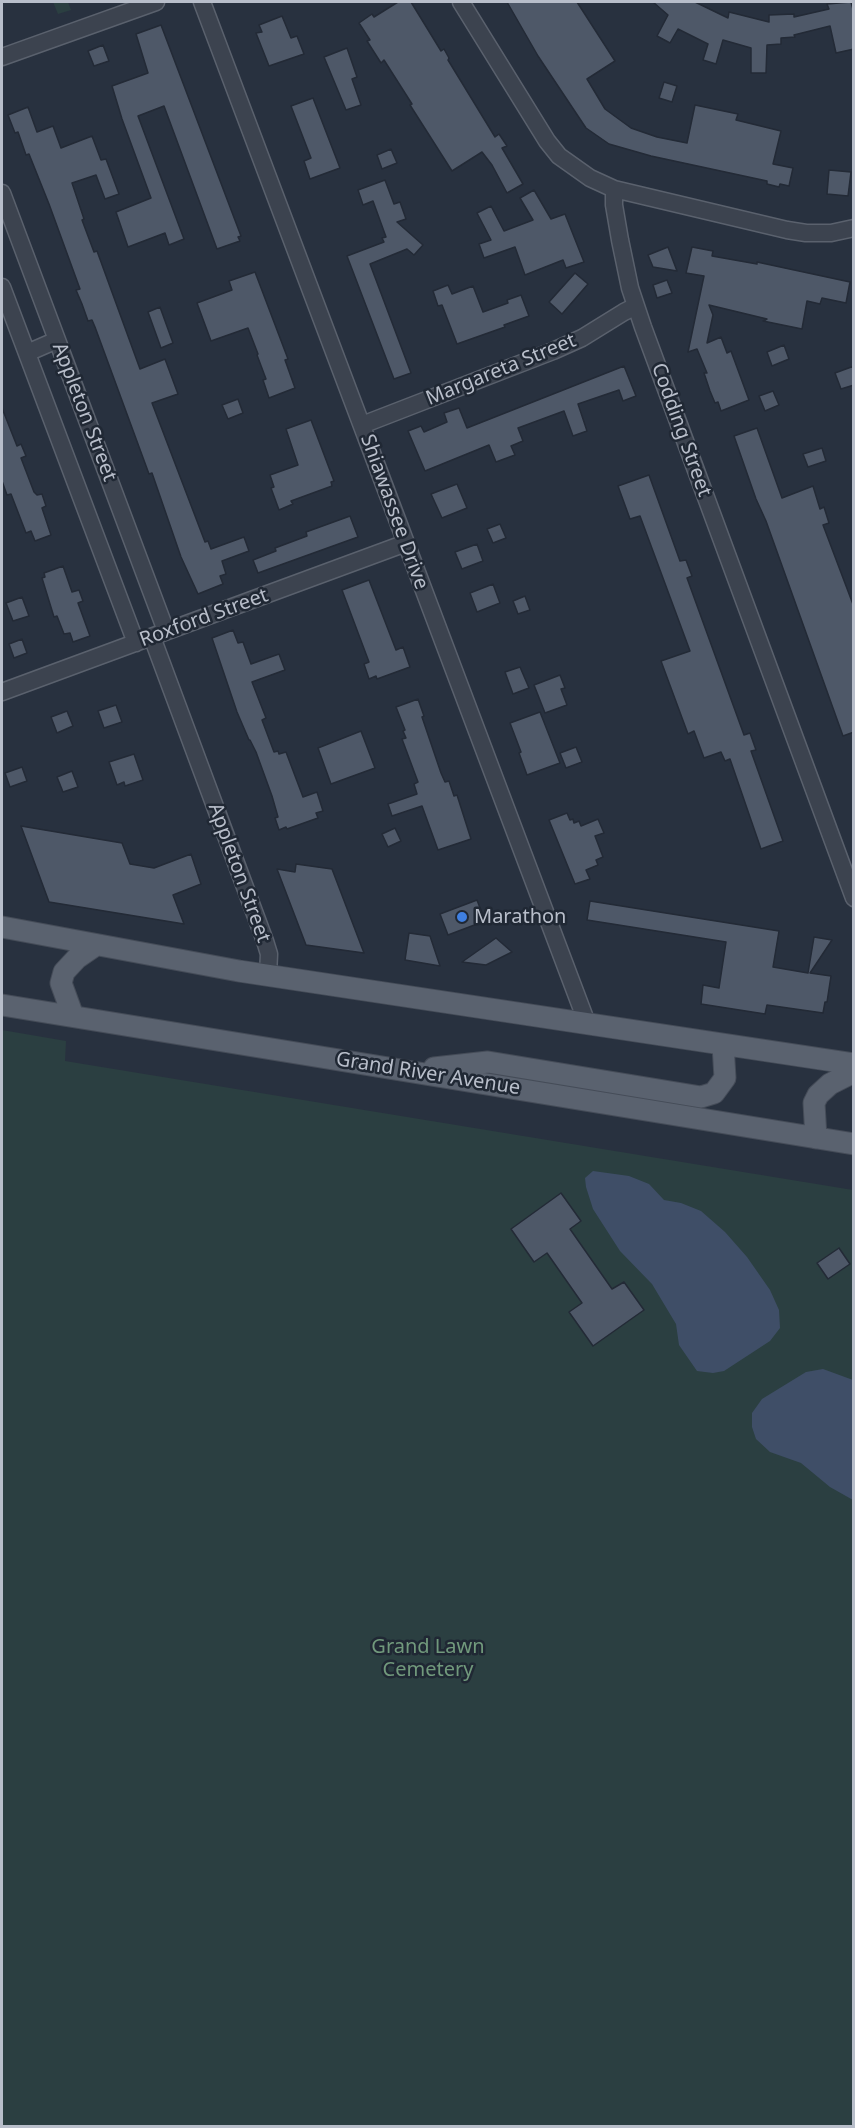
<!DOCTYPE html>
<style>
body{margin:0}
#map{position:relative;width:855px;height:2128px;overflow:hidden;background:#28313f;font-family:"Noto Sans",sans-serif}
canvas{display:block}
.frame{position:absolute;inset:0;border:3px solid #b8beca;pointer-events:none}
</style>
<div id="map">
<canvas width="855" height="2128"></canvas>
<div class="frame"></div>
</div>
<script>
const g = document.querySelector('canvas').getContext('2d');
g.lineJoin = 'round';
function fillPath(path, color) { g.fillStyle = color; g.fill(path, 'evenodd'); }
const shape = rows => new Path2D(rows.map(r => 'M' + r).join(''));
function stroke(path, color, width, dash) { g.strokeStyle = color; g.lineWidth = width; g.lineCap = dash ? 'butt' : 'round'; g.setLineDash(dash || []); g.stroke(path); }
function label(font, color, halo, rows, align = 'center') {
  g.font = font + ' "Noto Sans",sans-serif'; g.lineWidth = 5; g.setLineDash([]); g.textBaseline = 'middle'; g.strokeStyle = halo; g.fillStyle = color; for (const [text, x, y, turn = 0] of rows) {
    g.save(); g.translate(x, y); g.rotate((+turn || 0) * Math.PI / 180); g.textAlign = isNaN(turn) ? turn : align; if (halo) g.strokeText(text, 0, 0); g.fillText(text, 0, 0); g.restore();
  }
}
fillPath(shape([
 [53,2,68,2,71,10,58,14],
 [2,1030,66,1041,65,1061,853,1190,853,2126,2,2126]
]), '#2b3f41');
fillPath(shape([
 [593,1171,629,1176,649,1184,664,1200,681,1203,701,1211,725,1232,747,1257,770,1290,779,1310,780,1328,770,1341,724,1371,713,1373,697,1371,679,1345,676,1324,652,1284,620,1251,593,1209,586,1187,585,1178],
 [823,1369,853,1380,853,1500,830,1487,801,1463,770,1452,756,1439,752,1427,752,1413,762,1399,806,1372]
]), '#3f4e67');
const building = shape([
 [398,2,411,2,441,51,444,49,449,58,448,60,495,137,499,134,507,146,502,148,523,184,507,193,492,165,482,152,452,171,410,105,412,104,384,60,381,63,367,41,370,40,359,23,372,14,374,17,398,2],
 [507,2,577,2,615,61,587,79,605,109,631,128,657,137,687,143,695,105,738,114,736,120,781,131,773,164,793,168,789,186,780,184,779,187,767,184,767,181,651,156,609,144,586,128,538,56,507,2],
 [653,2,695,2,728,18,729,12,769,22,769,15,794,14,794,17,829,9,827,4,851,2,854,13,854,49,836,53,830,26,794,35,795,37,781,38,781,44,767,45,766,73,751,73,751,48,723,40,716,64,703,60,708,44,678,29,670,43,657,36,668,15,653,2],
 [282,16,291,38,297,36,304,54,269,66,256,33,262,32,259,25,282,16],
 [161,25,241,236,238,237,240,241,217,249,164,106,138,116,184,239,169,245,165,233,128,247,116,212,151,198,122,119,112,86,148,73,136,34,161,25],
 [103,45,109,61,94,66,88,51,103,45],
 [347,48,357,77,352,79,361,105,346,110,324,57,347,48],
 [664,82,677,86,672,102,659,98,664,82],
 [313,98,340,168,310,179,304,161,311,158,291,106,313,98],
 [28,107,37,132,53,126,61,148,92,136,101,160,106,159,119,194,105,199,96,175,72,183,84,219,82,220,94,252,97,251,140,369,165,359,178,394,152,403,205,542,208,541,211,549,244,537,249,551,222,561,226,574,220,576,223,584,198,594,181,557,152,473,149,474,95,327,92,320,88,321,82,304,76,290,80,289,49,204,29,154,26,155,18,132,15,133,8,115,28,107],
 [391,149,397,163,382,169,377,155,391,149],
 [829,170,851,172,848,196,827,194,829,170],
 [385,180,394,204,400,202,406,219,397,222,423,245,414,255,407,249,370,264,411,373,394,379,347,256,384,242,382,238,386,237,373,201,363,205,358,190,385,180],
 [534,190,551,219,565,214,584,262,566,268,563,260,525,275,515,247,484,258,479,244,491,240,477,213,491,206,504,231,533,220,520,198,534,190],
 [668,247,677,271,653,267,648,255,668,247],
 [692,247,713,251,712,256,757,264,757,262,850,282,846,303,822,298,820,304,807,301,802,329,763,321,767,319,709,305,713,315,707,343,721,337,727,353,731,351,749,400,721,411,718,402,715,403,710,391,704,373,707,373,697,349,688,352,704,276,686,273,692,247],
 [255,272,288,359,285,360,295,388,269,398,263,380,266,379,257,355,258,354,248,328,211,341,197,303,232,290,229,281,255,272],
 [575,273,588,284,562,314,549,302,575,273],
 [667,280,672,293,657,298,653,285,667,280],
 [448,285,452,294,473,286,483,312,508,303,507,300,521,295,529,316,504,325,505,327,457,344,442,305,438,306,433,291,448,285],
 [160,307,173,343,161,348,148,312,160,307],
 [784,345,789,359,772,366,767,352,784,345],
 [624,366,636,396,623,401,619,390,578,404,587,431,573,436,564,411,518,428,523,441,511,446,515,455,496,462,489,445,425,471,408,431,421,426,424,432,447,422,444,413,459,408,467,428,624,366],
 [854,366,854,385,841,389,835,373,854,366],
 [773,391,779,405,765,411,759,396,773,391],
 [238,399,243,413,228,419,222,405,238,399],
 [2,408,17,446,21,444,26,456,21,458,34,492,37,495,42,494,46,506,42,508,51,535,35,541,31,531,26,533,11,494,7,495,2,481,2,408],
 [311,420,334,481,331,482,332,486,291,501,293,504,279,510,271,488,274,487,270,475,298,465,286,429,311,420],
 [757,428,782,498,813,486,820,509,824,507,829,523,823,525,854,607,854,732,843,736,766,521,756,499,734,436,757,428],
 [822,448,826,461,808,467,803,454,822,448],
 [649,475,680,561,686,560,692,576,687,578,744,735,750,733,756,750,751,751,783,841,761,849,730,759,725,761,721,752,704,758,694,731,688,734,661,661,690,651,640,516,630,519,618,486,649,475],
 [457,484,467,508,442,518,431,494,457,484],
 [350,516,358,537,258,573,253,560,276,551,275,548,307,536,306,532,350,516],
 [500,524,506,538,493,543,487,529,500,524],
 [477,544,483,561,462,569,455,552,477,544],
 [63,566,72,592,79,590,83,601,78,603,90,636,73,642,70,633,64,634,57,616,54,617,42,578,45,577,44,573,63,566],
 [369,580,396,650,403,647,410,667,377,679,376,676,369,679,364,664,369,662,342,590,369,580],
 [493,584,500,603,477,612,470,593,493,584],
 [525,596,530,610,518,614,513,601,525,596],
 [22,597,29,616,13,621,6,603,22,597],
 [233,630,238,643,243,642,251,664,279,654,285,670,252,682,266,718,262,720,274,752,278,751,279,754,286,752,303,797,317,792,323,811,316,813,318,818,287,829,286,827,279,830,275,818,278,817,272,796,256,752,250,740,249,740,237,712,212,638,233,630],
 [22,639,27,653,14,658,9,644,22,639],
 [520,667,529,688,513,694,505,672,520,667],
 [560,675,565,688,561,689,567,705,545,713,534,685,560,675],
 [418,699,424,716,422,717,441,773,445,782,449,781,454,796,457,795,471,839,438,850,422,806,392,816,388,804,417,794,414,784,418,782,402,739,406,738,403,731,405,730,396,707,418,699],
 [116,705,122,722,104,728,98,711,116,705],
 [67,711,73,726,57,733,51,717,67,711],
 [540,712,560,763,527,775,519,753,521,752,510,723,540,712],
 [361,731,375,768,331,784,318,748,361,731],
 [576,747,582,762,566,768,560,753,576,747],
 [134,754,143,780,125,786,124,782,117,785,109,762,134,754],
 [22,767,27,781,10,787,5,773,22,767],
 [72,771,78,787,63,792,57,777,72,771],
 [567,813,570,820,573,819,574,823,579,821,581,826,598,819,604,833,595,836,603,857,596,860,598,865,586,870,590,879,575,884,549,820,567,813],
 [21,826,122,843,130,864,154,868,191,854,201,884,173,895,184,924,49,902,21,826],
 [395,828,401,841,388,847,382,834,395,828],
 [296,864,332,869,364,953,306,945,277,869,295,872,296,864],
 [477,900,485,921,448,935,440,914,477,900],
 [590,901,779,931,773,967,808,973,814,937,832,940,810,973,831,976,827,1002,825,1002,823,1013,767,1005,765,1014,701,1004,703,985,719,988,726,942,587,920,590,901],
 [409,933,430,936,440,966,405,960,409,933],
 [496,938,512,952,486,965,462,962,496,938],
 [561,1193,581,1221,570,1229,612,1289,624,1282,644,1310,593,1346,569,1312,582,1303,547,1253,534,1262,511,1229,561,1193],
 [839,1248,850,1264,828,1279,817,1263,839,1248]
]);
fillPath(building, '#4e5868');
stroke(building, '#232a36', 1.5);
const minor = shape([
 [202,2,587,1023],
 [461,2,547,141,559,156,590,178,614,189,787,230,806,233,831,233,854,228],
 [2,57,156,2],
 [614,189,614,205,620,240,630,288,643,327,854,898],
 [2,193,166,631],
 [2,287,136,643],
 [27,353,57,340],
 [362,425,553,351,582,338,624,312,636,306],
 [152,637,265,941,269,954,268,975],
 [2,692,406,543]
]);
const major = shape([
 [2,927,239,971,854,1064],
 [2,1005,854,1144],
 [73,1016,61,983,64,972,77,958,96,945],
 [434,1068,488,1062,701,1097,714,1093,725,1078,723,1045],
 [816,1138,814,1103,818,1095,830,1084,854,1072]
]);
stroke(minor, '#5a616d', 19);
stroke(major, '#454c58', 23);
stroke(minor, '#3c434f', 16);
stroke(major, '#5a626f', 21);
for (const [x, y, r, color] of [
 [462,917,6,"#3f7fe0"]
]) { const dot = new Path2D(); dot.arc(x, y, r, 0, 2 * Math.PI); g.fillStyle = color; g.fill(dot); stroke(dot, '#202834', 2); }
label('20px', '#b8beca', '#202834', [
 ["Margareta Street",501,370,-22],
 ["Appleton Street",84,412,69],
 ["Codding Street",681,430,70],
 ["Shiawassee Drive",394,512,70],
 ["Roxford Street",204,618,-20],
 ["Appleton Street",239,873,70],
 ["Grand River Avenue",428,1074,9]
]);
label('20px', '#b8beca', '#202834', [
 ["Marathon",474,917]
], 'left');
label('20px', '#71997c', '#202834', [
 ["Grand Lawn",428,1647],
 ["Cemetery",428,1670]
]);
</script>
